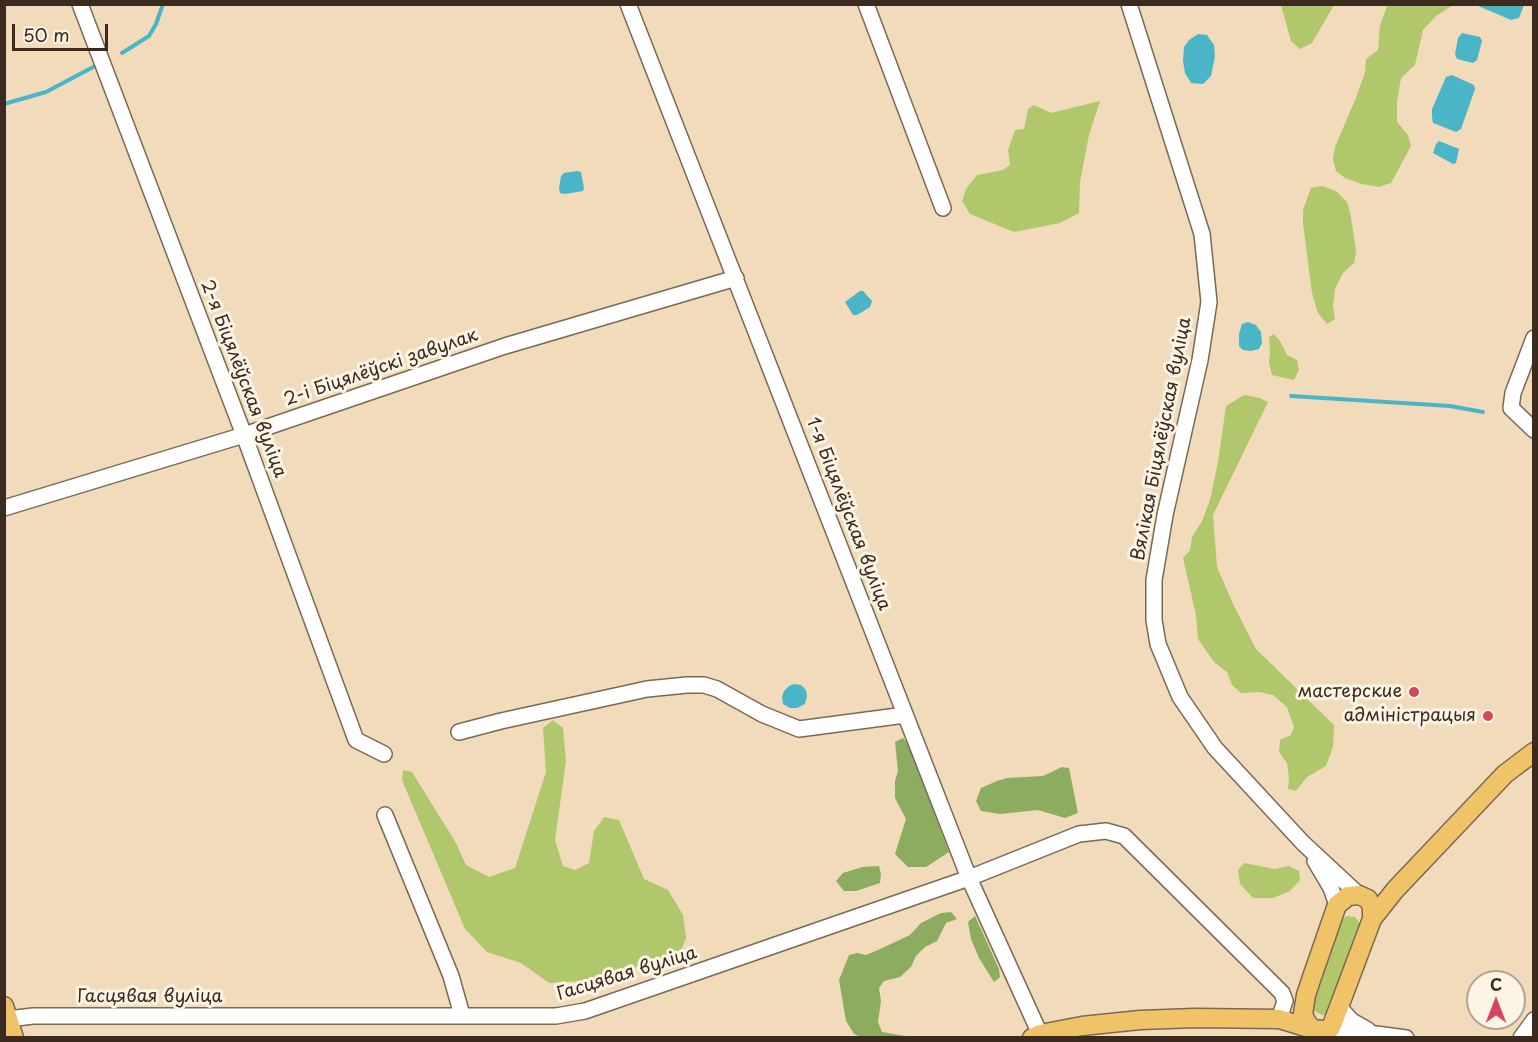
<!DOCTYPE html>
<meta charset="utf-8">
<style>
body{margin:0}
#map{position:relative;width:1538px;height:1042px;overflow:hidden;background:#f1dbba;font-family:"Playpen Sans",sans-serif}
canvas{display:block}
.frame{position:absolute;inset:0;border:6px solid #3b2a1e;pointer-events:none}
.north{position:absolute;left:1466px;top:970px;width:60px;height:60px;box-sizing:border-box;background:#fcf5e5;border:2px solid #afa495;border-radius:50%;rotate:0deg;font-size:16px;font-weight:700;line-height:24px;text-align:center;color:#3b2a1e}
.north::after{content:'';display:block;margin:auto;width:21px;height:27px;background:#d1495b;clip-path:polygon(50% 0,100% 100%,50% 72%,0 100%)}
.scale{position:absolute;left:12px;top:24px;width:96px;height:27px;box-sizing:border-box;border:3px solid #3b2a1e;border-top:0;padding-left:8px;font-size:18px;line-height:21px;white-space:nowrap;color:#3b2a1e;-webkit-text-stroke:4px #fcf5e5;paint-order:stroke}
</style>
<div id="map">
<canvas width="1538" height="1042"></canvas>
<div class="frame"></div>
<div class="north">С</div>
<div class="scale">50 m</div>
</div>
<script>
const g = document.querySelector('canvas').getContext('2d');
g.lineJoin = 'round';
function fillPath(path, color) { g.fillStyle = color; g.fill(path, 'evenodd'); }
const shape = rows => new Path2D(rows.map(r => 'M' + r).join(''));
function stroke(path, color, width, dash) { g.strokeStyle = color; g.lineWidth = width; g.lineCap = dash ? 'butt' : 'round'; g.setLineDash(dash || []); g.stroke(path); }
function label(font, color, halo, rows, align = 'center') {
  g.font = font + ' "Playpen Sans",sans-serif'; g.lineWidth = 6; g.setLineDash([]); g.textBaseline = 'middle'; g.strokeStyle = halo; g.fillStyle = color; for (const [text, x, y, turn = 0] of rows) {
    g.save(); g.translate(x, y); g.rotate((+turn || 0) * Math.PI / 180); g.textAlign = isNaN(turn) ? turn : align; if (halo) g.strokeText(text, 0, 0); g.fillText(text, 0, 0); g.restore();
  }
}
fillPath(shape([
 [1388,4,1453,5,1436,16,1423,30,1415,65,1401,78,1397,101,1397,122,1408,135,1411,146,1391,183,1379,187,1362,184,1345,178,1336,171,1333,159,1335,147,1356,98,1365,72,1366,59,1378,50,1380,25],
 [1281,5,1281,4,1334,5,1312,43,1300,49,1291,41],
 [1100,101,1089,135,1080,182,1079,213,1060,223,1014,232,970,214,962,201,966,189,977,175,1003,170,1010,165,1008,150,1015,130,1024,129,1028,109,1034,105,1051,113],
 [1322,186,1336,191,1347,202,1351,217,1356,251,1354,263,1343,273,1335,289,1333,306,1335,319,1327,324,1318,313,1312,293,1303,224,1303,210,1311,188],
 [1274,334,1280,341,1287,355,1297,360,1299,370,1294,380,1272,375,1269,362,1270,352,1269,337],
 [1244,395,1260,398,1268,402,1213,515,1217,567,1234,606,1256,649,1334,725,1333,747,1326,766,1307,777,1296,791,1288,789,1289,778,1287,763,1279,752,1280,740,1291,735,1294,727,1287,707,1273,695,1259,692,1241,693,1232,685,1227,672,1215,663,1207,652,1198,639,1196,615,1183,558,1190,550,1192,537,1202,521,1210,500,1218,462,1226,406],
 [553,720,563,728,566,761,555,840,563,866,575,870,589,863,594,831,604,817,619,820,644,879,668,890,683,915,686,938,679,956,583,981,549,983,521,963,487,952,465,929,402,780,403,770,412,772,456,843,466,865,489,877,515,868,546,772,543,728],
 [1244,863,1275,869,1289,866,1299,871,1300,880,1290,891,1273,898,1253,898,1240,884,1238,870],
 [1346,916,1355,917,1361,925,1327,1015,1322,1015,1314,1011,1313,1002,1340,923]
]), '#b0c76c');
fillPath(shape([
 [903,738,908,744,949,852,926,867,908,867,895,854,906,819,895,798,895,781,898,771,895,742],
 [1062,767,1069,768,1078,813,1065,818,1038,810,1000,814,981,811,976,801,981,788,997,781,1007,778,1043,776],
 [879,866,881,874,880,883,856,891,844,891,836,881,843,873,862,867],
 [951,912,957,919,946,923,937,941,925,947,916,956,911,967,900,977,884,981,879,988,881,1001,878,1022,882,1032,911,1037,861,1037,854,1034,846,1021,839,980,849,955,857,953,866,955,878,950,910,935,921,923,941,913],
 [975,916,999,969,1000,977,994,982,979,958,971,939,968,922]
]), '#8cac60');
fillPath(shape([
 [1476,5,1524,5,1519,18,1511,20],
 [1462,33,1480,37,1482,41,1477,60,1473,63,1457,59,1455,54,1458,38],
 [1198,34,1207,35,1214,45,1215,56,1211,76,1203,84,1191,83,1185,73,1183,61,1184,47,1189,40],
 [1452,75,1474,85,1475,89,1461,129,1456,132,1433,123,1432,117,1432,109,1446,77],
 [1439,141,1459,149,1456,163,1453,164,1433,153,1436,144],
 [577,171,581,172,584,188,583,191,565,194,560,193,559,188,561,176,564,173],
 [860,291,863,291,872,301,870,307,857,315,853,315,845,302],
 [1248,322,1256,325,1261,332,1262,343,1259,349,1251,351,1243,350,1239,346,1239,334,1242,324],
 [794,684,801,685,806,690,807,696,805,704,797,708,790,708,783,704,782,697,784,691,789,686]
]), '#4ab5c7');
stroke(shape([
 [122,53,149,36,156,24,163,4],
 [4,104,46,92,97,65],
 [1291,396,1450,406,1483,412]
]), '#4ab5c7', 4);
const minor = shape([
 [80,4,244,435,356,740,384,754],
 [628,4,969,878,1040,1034],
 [866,4,943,208],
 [1129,4,1202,234,1209,302,1200,360,1165,515,1154,580,1154,620,1158,644,1180,697,1215,748,1303,843,1359,895],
 [1534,338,1513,393,1511,408,1534,430],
 [4,508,244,435,505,346,736,278],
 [459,732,501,721,647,689,687,685,704,685,717,689,762,714,799,729,905,715],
 [385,815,451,976,462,1015],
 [1315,861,1331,888,1337,905],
 [1340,1008,1352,1021,1368,1030],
 [8,1019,33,1016,556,1016,585,1011,969,878,1079,834,1106,831,1124,836,1282,993,1285,1001,1279,1019],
 [1331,1028,1406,1038],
 [1521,1038,1534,1020]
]);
const major = shape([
 [1359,895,1368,899,1372,907,1372,919,1331,1028,1323,1030,1312,1029,1306,1021,1303,1014,1306,995,1312,977,1337,905,1348,896,1359,895],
 [1372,919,1395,890,1505,774,1534,752],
 [4,1006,14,1038],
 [1032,1038,1040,1034,1082,1026,1140,1020,1195,1018,1279,1019,1312,1029,1314,1031]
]);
stroke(minor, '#7b6855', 18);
stroke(major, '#7b6855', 21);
stroke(minor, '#fff', 15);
stroke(major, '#f1c369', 18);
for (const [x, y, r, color] of [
 [1414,692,6,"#d1495b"],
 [1488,716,6,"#d1495b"]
]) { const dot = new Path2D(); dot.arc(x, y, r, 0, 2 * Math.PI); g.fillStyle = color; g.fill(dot); stroke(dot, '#fcf5e5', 2); }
label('18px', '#3b2a1e', '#fcf5e5', [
 ["2-і Біцялёўскі завулак",381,368,-19],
 ["2-я Біцялёўская вуліца",243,379,69],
 ["Вялікая Біцялёўская вуліца",1162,439,-79],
 ["1-я Біцялёўская вуліца",848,514,69],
 ["Гасцявая вуліца",627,974,-17],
 ["Гасцявая вуліца",150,997]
]);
label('18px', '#3b2a1e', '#fcf5e5', [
 ["мастерские",1402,692],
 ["адміністрацыя",1476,716]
], 'right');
</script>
